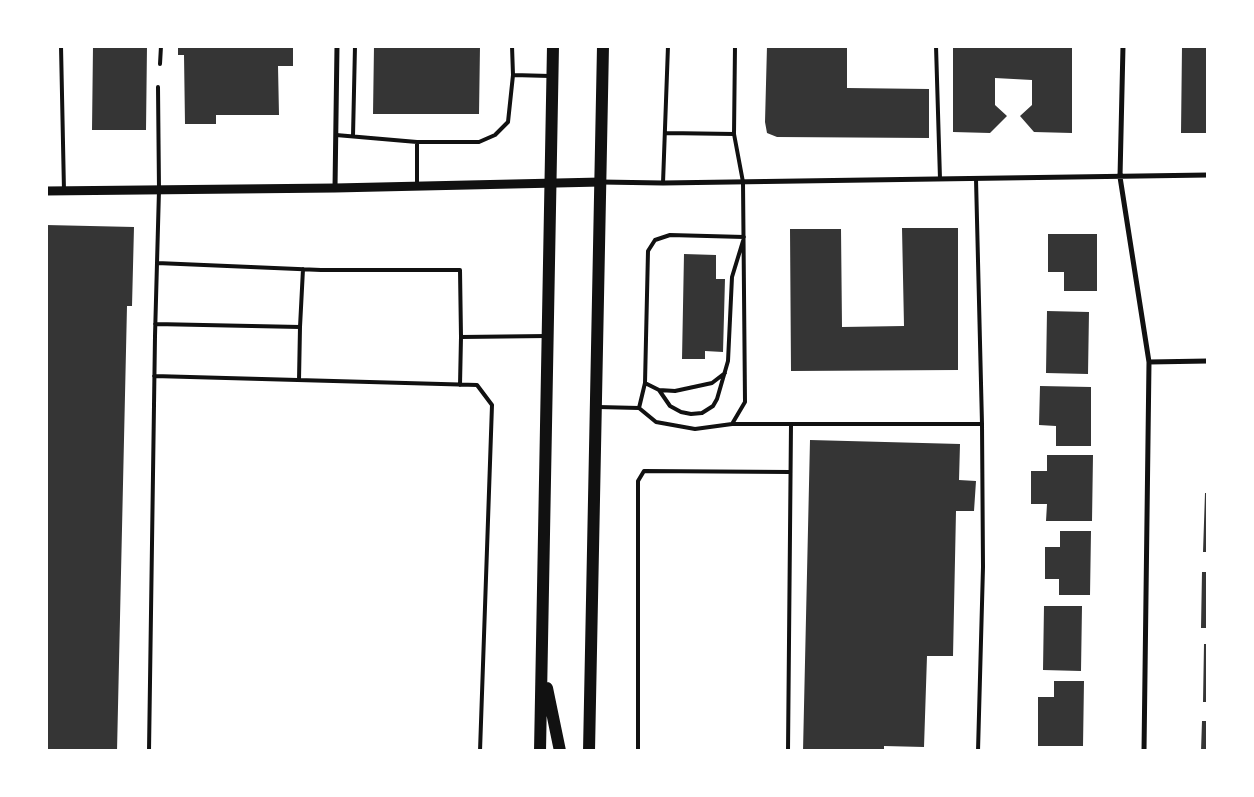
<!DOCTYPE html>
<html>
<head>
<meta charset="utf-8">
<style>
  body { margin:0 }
  #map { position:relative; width:1254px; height:797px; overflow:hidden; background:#fff; font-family:"Zilla Slab",serif }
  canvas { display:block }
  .frame { position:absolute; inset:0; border:48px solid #fff; pointer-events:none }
</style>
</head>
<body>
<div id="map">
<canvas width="1254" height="797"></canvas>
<div class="frame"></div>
</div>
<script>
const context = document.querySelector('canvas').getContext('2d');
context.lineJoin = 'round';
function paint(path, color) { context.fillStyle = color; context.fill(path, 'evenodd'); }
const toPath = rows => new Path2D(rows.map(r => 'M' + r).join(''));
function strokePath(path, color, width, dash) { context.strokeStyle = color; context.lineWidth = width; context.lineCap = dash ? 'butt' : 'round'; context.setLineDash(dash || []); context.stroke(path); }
paint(toPath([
  [93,46,147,46,146,130,92,130],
  [178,46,293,46,293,66,278,66,279,115,216,115,216,124,185,124,184,55,178,55],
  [374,46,480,46,479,114,373,114],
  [767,46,847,46,847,88,929,89,929,138,777,137,767,133,765,122],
  [953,46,1072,46,1072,133,1034,132,1020,116,1032,105,1032,80,995,78,995,105,1007,116,990,133,953,132],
  [1182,46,1208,46,1208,133,1181,133],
  [46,225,134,227,132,306,127,306,117,751,46,751],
  [902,228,958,228,958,370,791,371,790,229,841,229,842,327,904,326],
  [1048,234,1097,234,1097,291,1064,291,1064,272,1048,272],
  [684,254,716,255,716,279,725,279,723,352,705,351,705,359,682,359],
  [1047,311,1089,312,1088,374,1046,373],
  [1040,386,1091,387,1091,446,1056,446,1056,426,1039,425],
  [1206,413,1208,413,1208,463,1206,463],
  [810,440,960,444,959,480,976,481,974,511,956,511,953,656,927,656,924,747,884,746,884,751,803,751],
  [1047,455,1093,455,1092,521,1046,521,1047,504,1031,504,1031,471,1047,471],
  [1205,493,1208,493,1208,552,1203,552],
  [1060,531,1091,531,1090,595,1059,595,1059,579,1045,579,1045,547,1060,547],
  [1202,572,1208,572,1208,628,1201,628],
  [1044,606,1082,606,1081,671,1043,670],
  [1204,644,1208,644,1208,702,1203,702],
  [1054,681,1084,681,1083,746,1038,746,1038,697,1054,697],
  [1202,721,1208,721,1208,751,1201,751]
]), '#353535');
strokePath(toPath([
  [61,46,64,191],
  [936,46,940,179],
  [160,64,161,46],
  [513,75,550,76],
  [666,133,734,134],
  [336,135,417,142],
  [353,136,355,46],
  [976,179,982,424,983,567,978,751],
  [663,183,668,46],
  [417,186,417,142,479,142,495,135,508,122,513,75,512,46],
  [157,263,321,270,460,270,461,337,460,385],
  [155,324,300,327,299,380],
  [300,327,303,269],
  [461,337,547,336],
  [154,376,477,385,492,405,480,751],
  [645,383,659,390,675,391,712,383,725,373],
  [659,390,670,406,681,412,691,414,702,413,713,406,717,399,728,361,732,277,743,241],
  [598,407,639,408,656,422,695,429,732,424,982,424],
  [639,408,645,383,648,251,655,240,670,235,744,237],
  [732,424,745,402,743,182,734,134,735,46],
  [149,751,155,336,159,190,158,87],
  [638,751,638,481,644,471,790,472],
  [788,751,791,424]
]), '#111', 4);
strokePath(toPath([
  [1123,46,1120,177,1149,362,1144,751],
  [601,182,663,183,1208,175],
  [335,188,337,46],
  [1149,362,1208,361]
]), '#111', 5);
strokePath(toPath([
  [46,191,335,188,601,182]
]), '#111', 9);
strokePath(toPath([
  [547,688,560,751],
  [540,751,553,46],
  [589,751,603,46]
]), '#111', 12);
</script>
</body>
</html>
